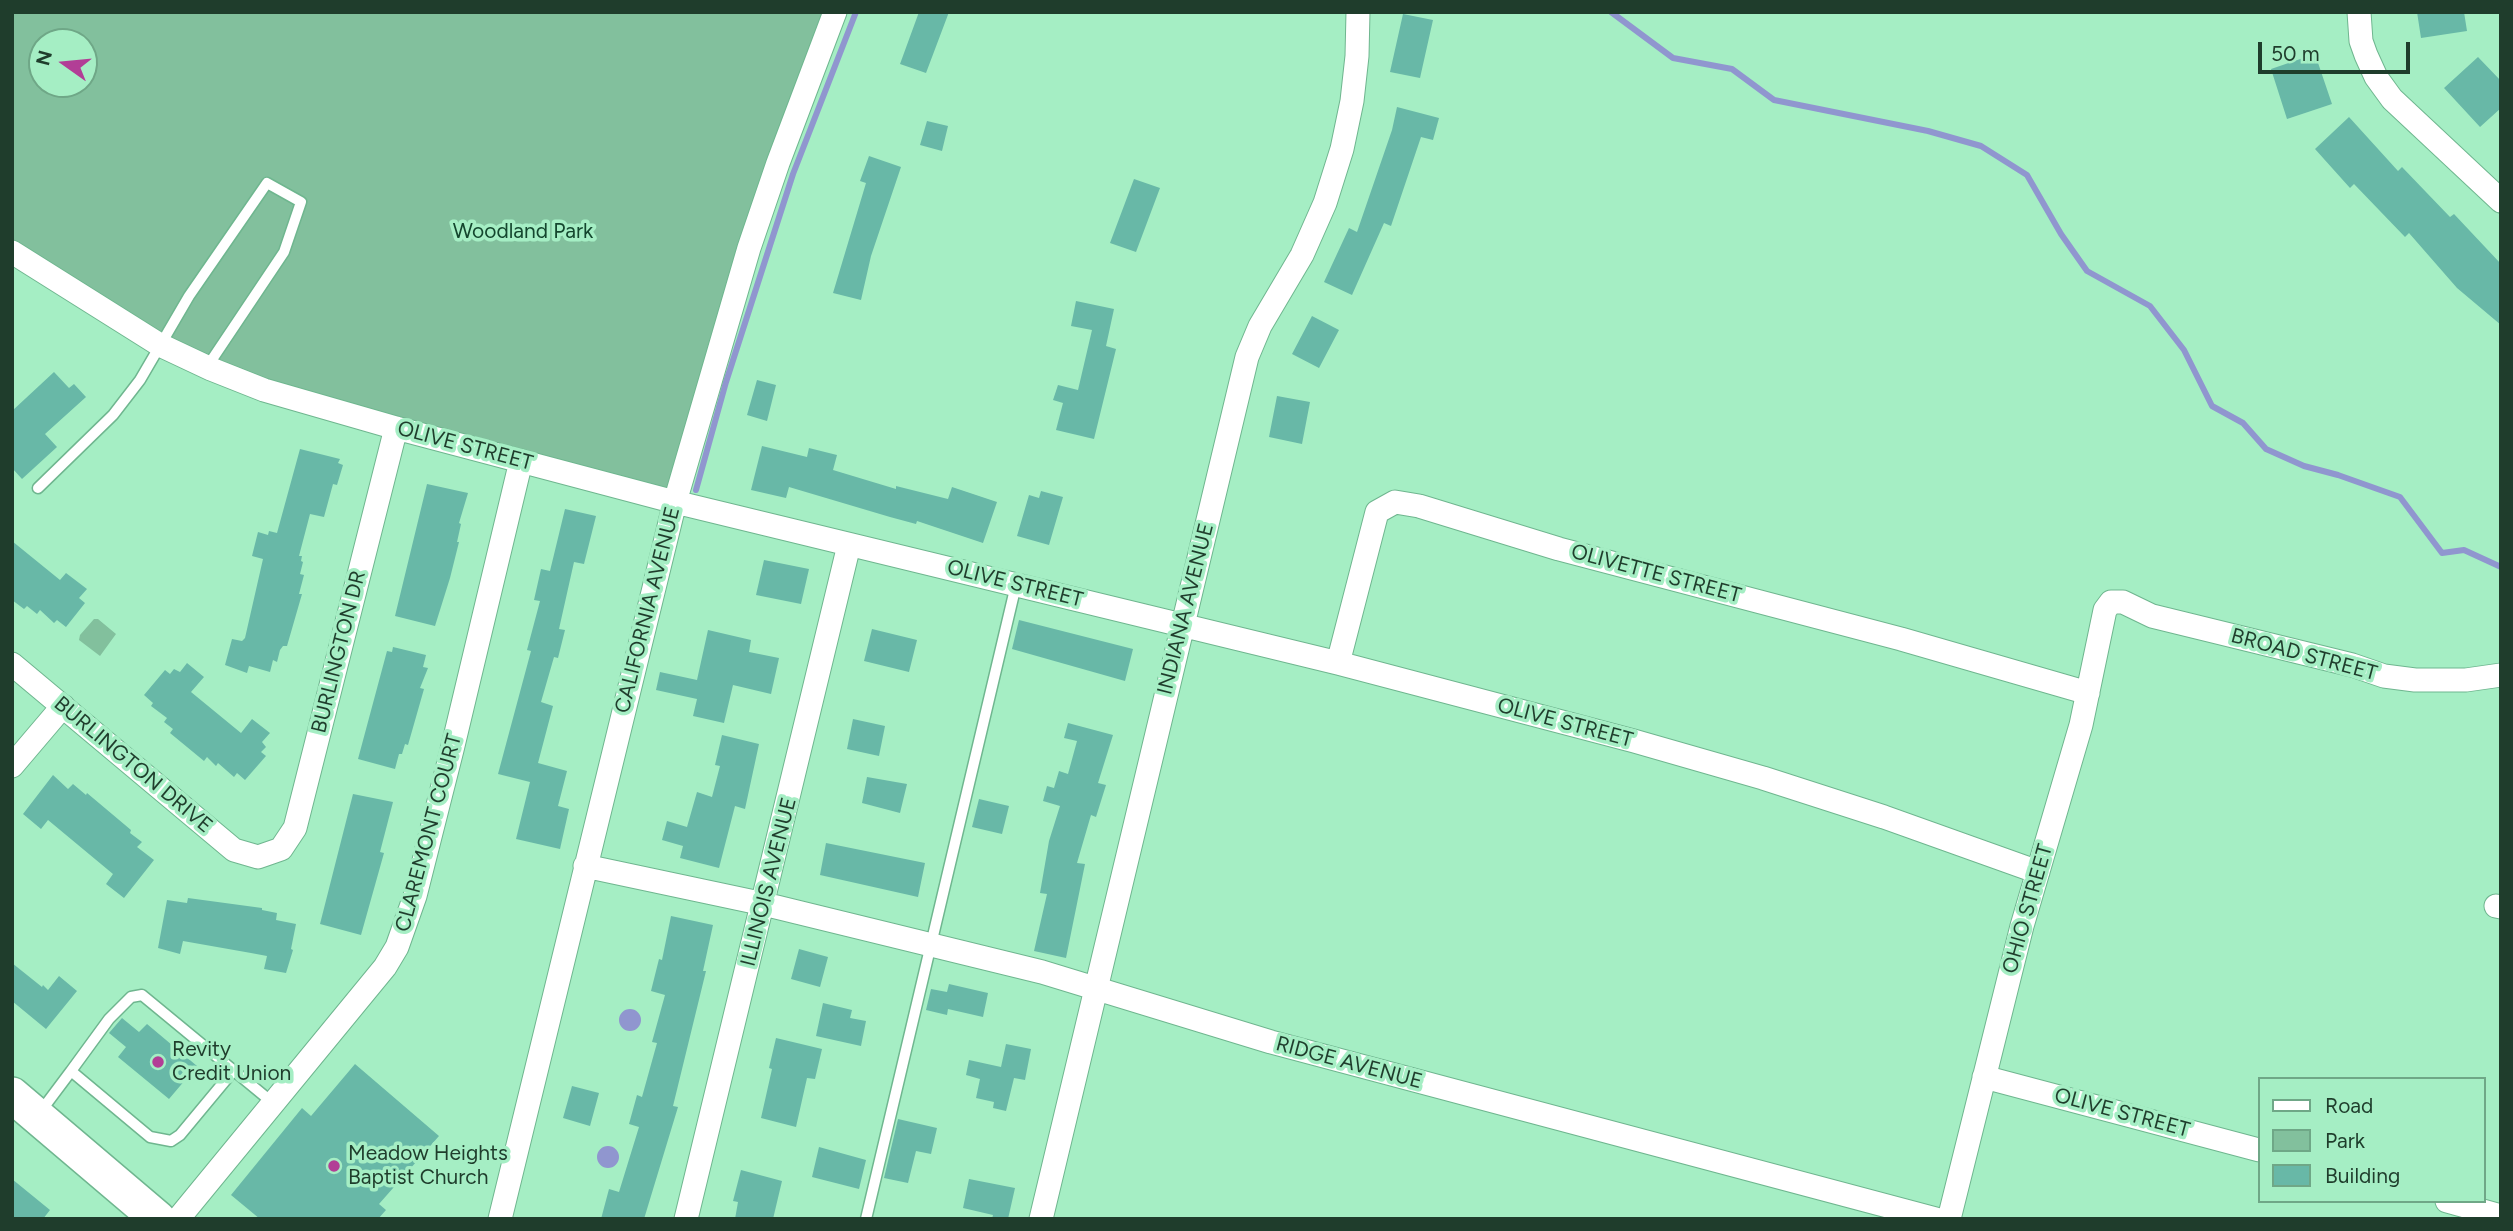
<!DOCTYPE html>
<html>
<head>
<meta charset="utf-8">
<style>
  body { margin:0 }
  #map { position:relative; width:2513px; height:1231px; overflow:hidden; background:#a5eec4; font-family:Figtree,sans-serif }
  canvas { display:block }
  .frame { position:absolute; inset:0; border:14px solid #1f3d2c; pointer-events:none }
  .legend { position:absolute; left:2258px; top:1077px; width:228px; height:126px; box-sizing:border-box; background:#a5eec4; border:2px solid #6fa787; margin:0; padding:9px 12px; list-style:none; font-size:21px; color:#1f3d2c }
  .legend li { display:flex; align-items:center; gap:14px; height:35px }
  .legend b { width:35px; border:2px solid #6fa787 }
  .north { position:absolute; left:28px; top:28px; width:70px; height:70px; box-sizing:border-box; background:#a5eec4; border:2px solid #6fa787; border-radius:50%; rotate:285deg; font-size:19px; font-weight:700; line-height:28px; text-align:center; color:#1f3d2c }
  .north::after { content:''; display:block; margin:auto; width:24px; height:32px; background:#b23e96; clip-path:polygon(50% 0,100% 100%,50% 72%,0 100%) }
  .scale { position:absolute; left:2258px; top:42px; width:152px; height:32px; box-sizing:border-box; border:4px solid #1f3d2c; border-top:0; padding-left:9px; font-size:21px; line-height:24px; white-space:nowrap; color:#1f3d2c; -webkit-text-stroke:5px #a5eec4; paint-order:stroke }
</style>
</head>
<body>
<div id="map">
<canvas width="2513" height="1231"></canvas>
<div class="frame"></div>
<ul class="legend">
<li><b style="height:9px;background:#fff"></b>Road</li>
<li><b style="height:19px;background:#82c09d"></b>Park</li>
<li><b style="height:19px;background:#68b8a7"></b>Building</li>
</ul>
<div class="north">N</div>
<div class="scale">50 m</div>
</div>
<script>
const context = document.querySelector('canvas').getContext('2d');
context.lineJoin = 'round';
function paint(path, color) { context.fillStyle = color; context.fill(path, 'evenodd'); }
const toPath = rows => new Path2D(rows.map(r => 'M' + r).join(''));
function strokePath(path, color, width, dash) { context.strokeStyle = color; context.lineWidth = width; context.lineCap = dash ? 'butt' : 'round'; context.setLineDash(dash || []); context.stroke(path); }
function drawText(font, color, halo, rows, align = 'center') {
  context.font = font + ' Figtree,sans-serif'; context.lineWidth = 7; context.setLineDash([]); context.textBaseline = 'middle'; context.strokeStyle = halo; context.fillStyle = color; for (const [text, x, y, turn = 0] of rows) {
    context.save(); context.translate(x, y); context.rotate((+turn || 0) * Math.PI / 180); context.textAlign = isNaN(turn) ? turn : align; if (halo) context.strokeText(text, 0, 0); context.fillText(text, 0, 0); context.restore();
  }
}
paint(toPath([
  [12,12,834,12,675,502,264,390,118,319,12,247],
  [42,42,84,42,84,84,42,84],
  [94,619,98,619,116,634,100,656,79,640,80,635]
]), '#82c09d');
paint(toPath([
  '619 1020a11 11 0 1 1 22 0a11 11 0 1 1-22 0Z',
  '597 1157a11 11 0 1 1 22 0a11 11 0 1 1-22 0Z'
]), '#9096cf');
strokePath(toPath([
  [1611,12,1673,58,1732,69,1774,100,1928,131,1981,146,2027,175,2061,234,2087,271,2150,306,2184,350,2212,406,2243,423,2266,449,2304,466,2338,475,2400,497,2442,553,2464,550,2501,567],
  [696,490,726,382,793,174,856,12]
]), '#9096cf', 6);
paint(toPath([
  [919,12,949,12,926,73,900,64],
  [2417,12,2464,12,2467,31,2421,38],
  [1403,14,1433,20,1420,78,1390,72],
  [2315,54,2332,104,2287,119,2271,69],
  [2478,57,2501,81,2501,108,2480,127,2444,88],
  [1397,107,1439,118,1433,140,1421,137,1391,226,1384,223,1352,295,1324,282,1349,228,1357,232,1392,130],
  [2349,117,2398,171,2402,167,2450,217,2454,214,2501,264,2501,325,2457,288,2409,233,2405,237,2354,184,2350,188,2315,149],
  [927,121,948,126,942,151,920,145],
  [869,156,901,167,871,256,861,300,833,293,866,183,860,181],
  [1134,179,1160,188,1136,252,1110,243],
  [1076,301,1114,309,1106,346,1116,349,1094,439,1056,430,1063,403,1053,400,1058,385,1078,390,1092,330,1071,326],
  [1312,316,1339,330,1319,368,1292,354],
  [54,372,69,388,74,384,86,397,45,434,57,447,22,479,12,468,12,411],
  [757,380,776,385,767,421,747,415],
  [1277,396,1310,402,1302,444,1269,437],
  [762,446,807,457,809,448,837,455,833,470,896,489,896,486,948,499,952,487,997,502,983,543,917,521,916,524,890,517,789,487,786,498,751,490],
  [300,449,340,459,338,463,343,465,337,485,333,484,324,517,310,514,299,556,302,556,301,561,303,562,300,574,304,575,299,594,302,594,287,646,283,646,280,650,277,662,273,660,270,672,249,666,247,673,225,665,232,639,242,641,245,638,263,559,252,556,258,532,268,535,269,531,277,533],
  [427,484,468,493,459,523,461,524,457,542,459,542,450,578,435,626,395,616],
  [1041,491,1063,497,1049,545,1017,536,1029,495,1039,498],
  [565,509,596,516,584,564,574,562,559,629,565,630,558,658,554,657,541,702,553,706,538,763,567,771,558,806,569,809,560,849,516,839,530,782,498,774,531,651,527,650,540,601,534,600,541,569,550,571],
  [12,541,60,580,66,573,87,589,79,598,85,603,66,627,57,620,54,623,40,610,37,614,27,606,24,609,12,600],
  [764,560,809,569,801,604,756,595],
  [1019,620,1133,649,1125,681,1012,649],
  [872,629,917,640,909,672,864,661],
  [708,630,751,640,749,652,779,658,771,694,733,685,724,723,693,716,697,699,656,690,660,672,697,680],
  [393,647,426,655,423,667,428,668,420,688,424,689,408,745,405,744,402,754,399,754,395,769,358,759,387,651,392,652],
  [187,663,204,677,191,692,241,733,252,719,270,733,262,742,266,747,261,752,266,756,245,780,237,773,234,777,218,763,216,766,207,757,204,761,170,733,173,729,164,722,167,718,151,706,153,703,144,695,165,670,170,674,174,669,180,672],
  [853,719,885,726,879,756,847,749],
  [1068,723,1113,735,1098,783,1106,785,1096,817,1091,815,1077,863,1085,864,1066,958,1034,951,1047,894,1040,893,1049,841,1060,806,1043,801,1047,786,1054,788,1059,771,1068,774,1077,741,1064,738],
  [722,735,759,744,745,809,735,806,719,868,680,858,683,846,662,840,667,821,687,827,697,792,712,797,720,766,715,765],
  [53,775,68,789,73,784,86,795,87,793,131,830,130,833,142,842,137,847,154,860,124,898,106,884,113,874,48,820,41,829,23,814],
  [867,777,907,784,900,813,862,803],
  [353,794,393,802,380,852,384,853,361,935,320,924],
  [979,799,1009,806,1002,834,972,827],
  [826,843,925,863,918,897,820,875],
  [188,898,262,908,262,910,277,913,276,920,296,924,291,949,293,950,286,973,264,969,267,956,251,953,183,941,180,954,158,948,167,900,187,903],
  [671,916,713,925,703,971,706,971,673,1106,678,1107,644,1219,601,1219,609,1189,619,1192,639,1127,629,1124,637,1095,642,1097,657,1043,652,1042,665,995,651,991,659,959,662,960],
  [799,949,828,957,820,987,791,979],
  [12,963,42,987,43,985,48,990,59,976,77,991,46,1029,12,1001],
  [949,984,988,993,983,1017,948,1009,947,1015,926,1010,931,989,947,992],
  [823,1003,852,1010,850,1018,866,1021,861,1046,816,1036],
  [122,1018,139,1032,147,1024,197,1066,169,1099,118,1057,126,1047,109,1033],
  [776,1038,822,1049,815,1079,807,1078,796,1127,761,1118,772,1069,769,1068],
  [1006,1044,1031,1049,1025,1080,1014,1078,1006,1111,993,1108,994,1102,976,1098,980,1079,966,1075,969,1060,1001,1067],
  [355,1064,439,1136,379,1204,386,1210,378,1219,260,1219,231,1195,302,1108,311,1116],
  [572,1086,599,1093,590,1126,563,1118],
  [898,1119,937,1128,931,1154,916,1151,908,1183,884,1178],
  [819,1147,866,1160,859,1189,812,1177],
  [741,1170,782,1181,773,1219,735,1219,738,1202,733,1201],
  [12,1179,50,1210,43,1219,12,1219],
  [969,1179,1015,1188,1008,1219,992,1219,993,1215,963,1208]
]), '#68b8a7');
const lane = toPath([
  [38,488,113,415,140,380,189,296,267,183,301,202,284,252,207,367],
  [234,1070,180,1135,171,1141,150,1137,71,1071,109,1019,131,997,142,995,273,1103],
  [41,1111,71,1071],
  [866,1219,1016,585]
]);
const street = toPath([
  [2359,12,2361,41,2366,55,2376,77,2392,99,2501,201],
  [12,252,160,345,211,369,264,390,396,428,675,502,1338,663,1634,741,1763,778,1884,817,2038,872],
  [1338,663,1377,512,1395,502,1419,506,1559,549,1901,639,2088,693],
  [12,664,234,850,258,857,281,849,295,828,396,428],
  [12,766,63,706],
  [585,866,764,904,1042,972,1271,1042,1936,1219],
  [2496,906,2501,907],
  [1984,1077,2259,1150],
  [2447,1201,2501,1216],
  [178,1219,385,967,397,947,415,896,452,750,521,461],
  [500,1219,675,502,749,248,778,163,835,12],
  [686,1219,849,545],
  [1041,1219,1247,357,1260,326,1302,255,1325,203,1342,149,1352,101,1357,56,1358,12],
  [1949,1219,2022,926,2081,725,2105,610,2111,602,2123,602,2152,616,2352,665,2384,676,2415,680,2466,680,2501,675]
]);
const primary = toPath([
  [12,1095,158,1219]
]);
strokePath(lane, '#6fb68f', 13);
strokePath(street, '#6fb68f', 25);
strokePath(primary, '#6fb68f', 38);
strokePath(lane, '#fff', 10);
strokePath(street, '#fff', 23);
strokePath(primary, '#fff', 35);
for (const [x, y, r, color] of [
  [158,1062,7,"#b23e96"],
  [334,1166,7,"#b23e96"]
]) { const dot = new Path2D(); dot.arc(x, y, r, 0, 2 * Math.PI); context.fillStyle = color; context.fill(dot); strokePath(dot, '#a5eec4', 2.5); }
drawText('21px', '#14462e', '#a5eec4', [
  ["Woodland Park",523,232]
]);
drawText('21px', '#1f3d2c', '#a5eec4', [
  ["OLIVE STREET",465,446,15],
  ["OLIVETTE STREET",1656,574,15],
  ["OLIVE STREET",1015,584,14],
  ["INDIANA AVENUE",1186,609,-76],
  ["CALIFORNIA AVENUE",648,610,-76],
  ["BURLINGTON DR",339,652,-76],
  ["BROAD STREET",2304,655,15],
  ["OLIVE STREET",1565,723,15],
  ["BURLINGTON DRIVE",133,765,40],
  ["CLAREMONT COURT",429,833,-75],
  ["ILLINOIS AVENUE",769,882,-76],
  ["OHIO STREET",2028,909,-74],
  ["RIDGE AVENUE",1349,1063,15],
  ["OLIVE STREET",2122,1113,15]
]);
drawText('21px', '#1f3d2c', '#a5eec4', [
  ["Revity",172,1050],
  ["Credit Union",172,1074],
  ["Meadow Heights",348,1154],
  ["Baptist Church",348,1178]
], 'left');
</script>
</body>
</html>
